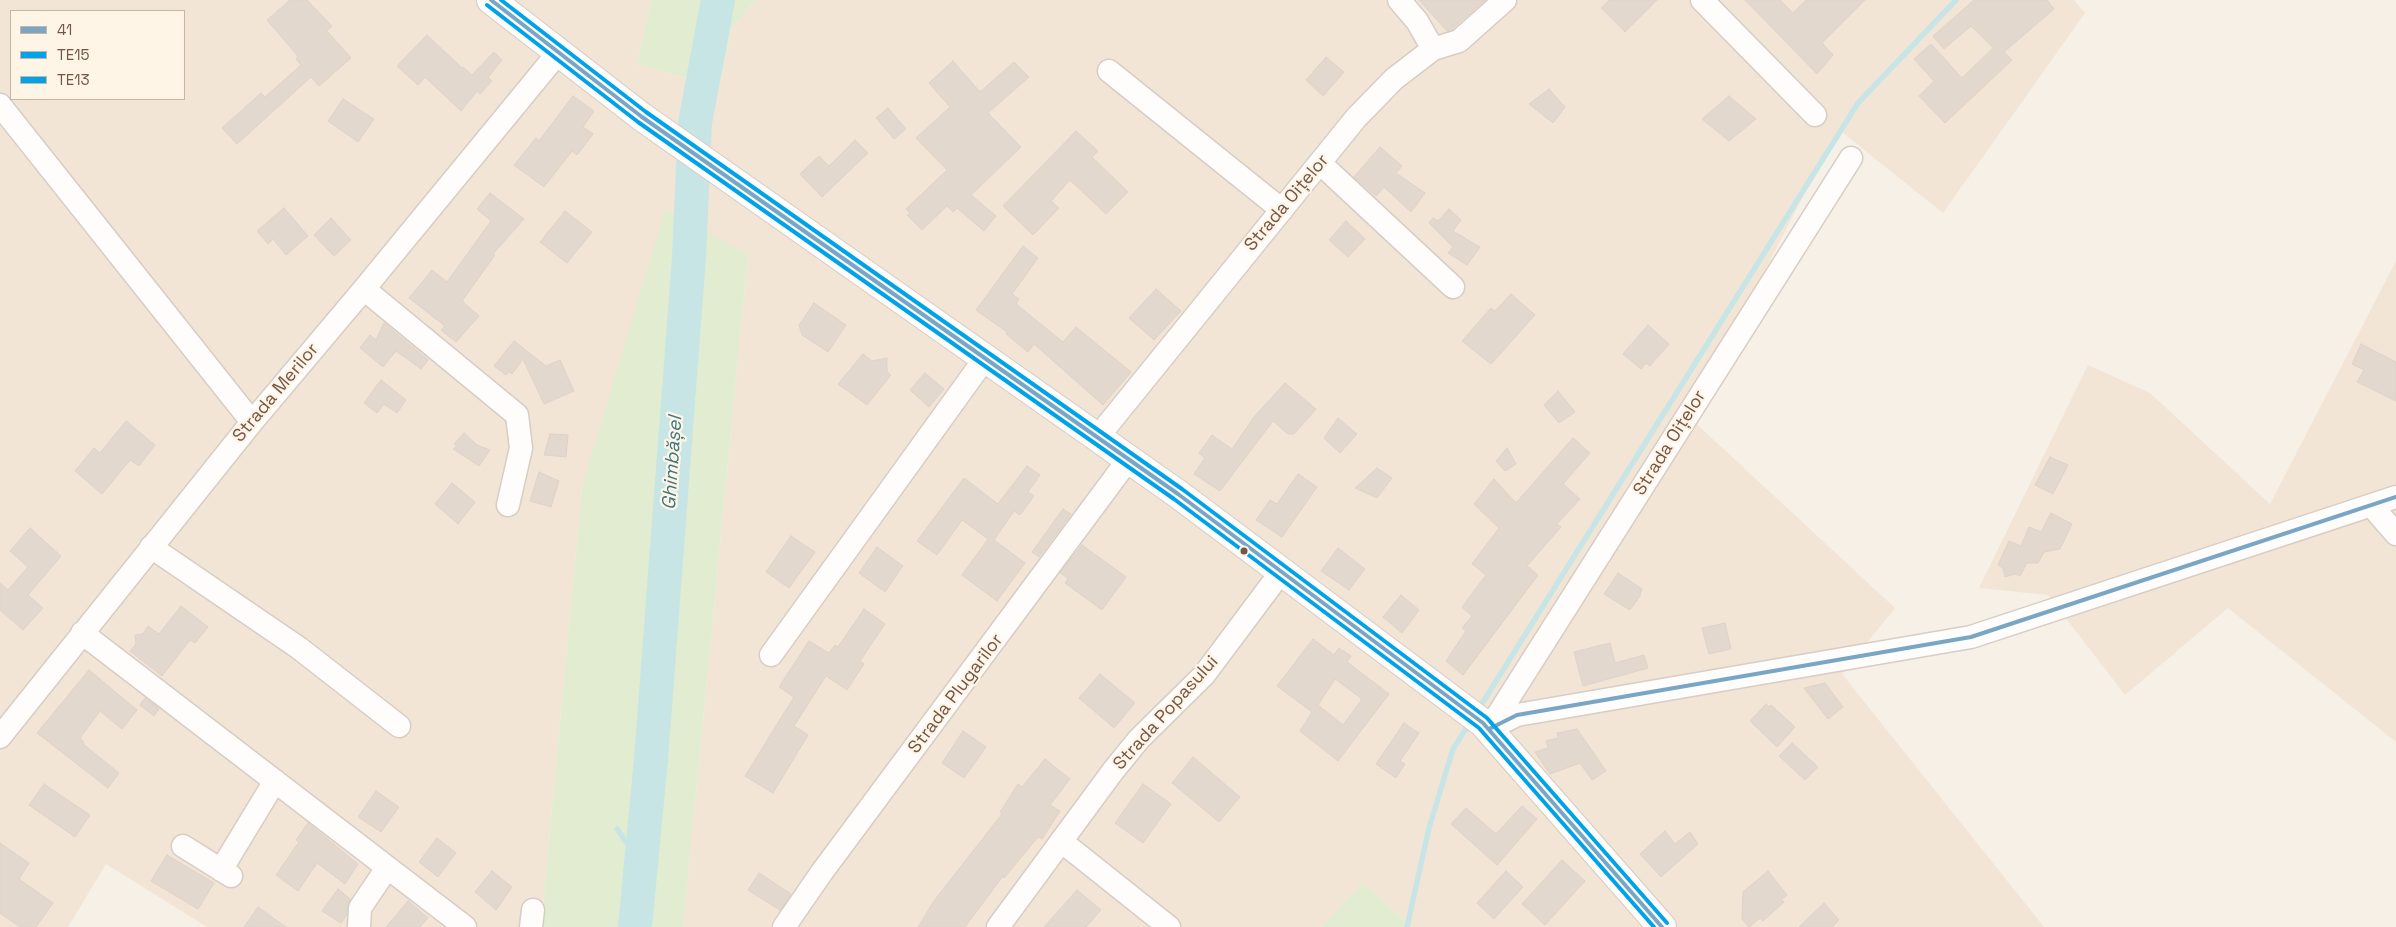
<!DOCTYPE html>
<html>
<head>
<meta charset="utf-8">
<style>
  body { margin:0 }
  #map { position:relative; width:2396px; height:927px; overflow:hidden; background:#f6f0e6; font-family:"Space Grotesk",sans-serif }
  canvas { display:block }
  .legend { position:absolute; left:10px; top:10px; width:175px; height:90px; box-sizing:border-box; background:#fff5e6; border:1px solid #c7b5a6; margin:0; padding:6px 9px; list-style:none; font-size:15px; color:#735647 }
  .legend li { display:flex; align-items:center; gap:10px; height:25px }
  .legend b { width:25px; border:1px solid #c7b5a6 }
</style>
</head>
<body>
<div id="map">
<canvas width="2396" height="927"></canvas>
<ul class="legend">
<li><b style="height:6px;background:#7aa6c6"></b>41</li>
<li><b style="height:6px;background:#00a3e8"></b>TE15</li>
<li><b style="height:6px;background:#00a3e8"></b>TE13</li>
</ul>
</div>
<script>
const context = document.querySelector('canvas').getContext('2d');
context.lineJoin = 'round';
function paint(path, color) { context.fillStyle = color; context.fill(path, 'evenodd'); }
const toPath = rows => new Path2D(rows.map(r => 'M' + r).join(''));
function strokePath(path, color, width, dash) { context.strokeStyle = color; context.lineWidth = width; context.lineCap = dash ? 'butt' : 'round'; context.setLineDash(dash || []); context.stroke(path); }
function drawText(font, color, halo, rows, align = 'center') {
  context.font = font + ' "Space Grotesk",sans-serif'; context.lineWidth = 4.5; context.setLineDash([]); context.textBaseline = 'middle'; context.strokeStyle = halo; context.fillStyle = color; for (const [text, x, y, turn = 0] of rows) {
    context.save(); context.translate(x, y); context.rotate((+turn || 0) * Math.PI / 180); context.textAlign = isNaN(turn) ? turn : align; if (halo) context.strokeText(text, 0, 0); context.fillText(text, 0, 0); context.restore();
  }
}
paint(toPath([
  [0,0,651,0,637,64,720,87,731,29,756,0,2074,0,2085,13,1943,213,1838,129,1689,417,1895,608,1842,674,2044,927,1412,927,1363,883,1321,927,683,927,748,254,582,487,541,927,207,927,106,864,68,927,0,927],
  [11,11,184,11,184,99,11,99],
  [2396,261,2396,742,2228,608,2125,695,2048,595,1979,588,2088,365,2150,393,2270,504]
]), '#f2e5d6');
paint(toPath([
  [651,0,756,0,731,29,720,87,637,64],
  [665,210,748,254,683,927,541,927,582,487],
  [1363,883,1412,927,1321,927]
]), '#e2ecd1');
strokePath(toPath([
  [717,0,718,1],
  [1478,710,1858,103,1956,0],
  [617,829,641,863],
  [1407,927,1429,828,1453,749,1470,722]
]), '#c8e5e5', 5.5);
strokePath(toPath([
  [635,927,651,759,689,257,695,123,718,0]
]), '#c8e5e5', 34);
const building = toPath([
  [290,0,307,0,332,26,327,31,351,58,319,86,311,77,237,144,222,128,261,93,265,97,301,65,296,59,298,56,267,20,290,0],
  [1419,0,1485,0,1452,29,1447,31,1419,0],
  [1609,0,1657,0,1625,32,1601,8,1609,0],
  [1745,0,1780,0,1793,13,1806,0,1865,0,1822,43,1833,55,1817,74,1745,0],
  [1974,0,2047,0,2054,9,2004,52,2012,60,1945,123,1919,96,1934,81,1914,59,1931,44,1962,78,1993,48,1971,26,1944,49,1933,36,1974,0],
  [427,35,462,68,463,67,472,75,494,52,502,60,488,77,492,81,480,94,477,91,461,111,425,77,418,85,397,66,427,35],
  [1326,57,1344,72,1323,96,1306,80,1326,57],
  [953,61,980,92,1014,62,1029,77,988,113,1021,147,971,195,996,216,984,231,957,208,953,212,947,206,922,230,907,215,910,213,906,209,947,170,916,138,950,107,929,83,953,61],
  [1549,89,1565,107,1553,123,1529,104,1549,89],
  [573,96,594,111,583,127,593,134,577,155,572,151,544,187,514,165,536,138,539,141,573,96],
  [1729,96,1756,119,1729,141,1702,119,1729,96],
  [343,99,374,119,358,142,328,121,343,99],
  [888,108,906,129,894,139,876,118,888,108],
  [1076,131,1098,151,1092,157,1128,192,1106,214,1070,180,1051,201,1059,208,1033,235,1003,206,1076,131],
  [855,140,868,153,822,197,800,174,819,156,829,166,855,140],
  [1380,147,1402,166,1396,173,1425,193,1411,212,1384,187,1376,196,1354,177,1380,147],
  [490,193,524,219,493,254,495,255,462,301,479,316,456,342,441,330,445,326,409,298,432,270,447,282,491,221,477,209,490,193],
  [284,208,308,236,286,255,273,239,268,244,257,231,284,208],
  [1449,209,1461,220,1453,231,1480,247,1467,265,1448,253,1453,247,1429,223,1433,218,1438,221,1449,209],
  [565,211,592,232,567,263,540,242,565,211],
  [331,218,351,240,334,256,314,235,331,218],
  [1346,221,1365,239,1348,257,1329,240,1346,221],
  [1023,246,1038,258,1012,294,1019,299,1016,304,1063,342,1076,327,1131,372,1103,405,1034,344,1028,352,1006,334,1007,332,976,310,1023,246],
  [1156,289,1181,311,1154,340,1129,318,1156,289],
  [1511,294,1535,315,1491,364,1462,341,1491,308,1495,311,1511,294],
  [814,303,846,325,828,352,802,335,799,325,814,303],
  [384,323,428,360,421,369,396,351,383,367,360,348,370,335,376,340,384,323],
  [1648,325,1669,344,1650,366,1646,363,1641,369,1623,354,1648,325],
  [514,341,546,366,560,360,574,391,544,404,523,359,512,374,509,372,506,375,494,366,514,341],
  [2361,344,2396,362,2396,401,2357,382,2364,370,2352,364,2361,344],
  [863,354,872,361,887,358,887,372,891,375,867,405,838,384,863,354],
  [925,373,944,389,929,407,910,390,925,373],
  [381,380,406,400,397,413,384,404,377,413,364,403,381,380],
  [1285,383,1316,409,1294,434,1288,434,1273,421,1220,491,1194,474,1205,458,1199,453,1212,435,1232,449,1254,417,1285,383],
  [1558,391,1575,412,1559,423,1544,405,1558,391],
  [1338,418,1357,434,1340,453,1324,438,1338,418],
  [126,421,155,445,139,466,130,460,102,494,75,471,94,448,100,453,126,421],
  [464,433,477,445,490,450,479,466,453,449,457,446,454,444,464,433],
  [550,434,568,435,566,457,544,455,550,434],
  [1573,438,1590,453,1563,484,1580,499,1557,524,1561,527,1527,566,1538,575,1463,675,1446,661,1466,631,1462,628,1472,616,1462,607,1486,575,1472,564,1499,528,1474,504,1494,479,1516,503,1573,438],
  [1507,448,1516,464,1505,471,1496,461,1507,448],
  [2050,457,2068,465,2053,494,2035,485,2050,457],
  [1027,466,1040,475,1028,492,1034,496,1020,515,1014,511,994,540,1025,563,997,601,962,575,988,539,962,520,937,555,917,541,964,478,998,504,1027,466],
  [1377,468,1392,478,1377,498,1355,488,1377,468],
  [539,472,559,481,551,507,530,501,539,472],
  [1298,474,1317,487,1282,537,1256,520,1270,500,1277,504,1298,474],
  [452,483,475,502,458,524,435,504,452,483],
  [1063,509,1071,514,1039,557,1032,552,1063,509],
  [2051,513,2072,524,2060,549,2044,552,2038,563,2027,563,2020,576,2015,574,2005,577,2003,568,1998,565,2009,541,2021,546,2029,527,2041,532,2051,513],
  [30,528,61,556,28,595,43,608,23,630,0,610,0,583,8,590,28,567,10,551,30,528],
  [791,536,815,552,789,588,766,572,791,536],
  [1082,545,1126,577,1102,610,1065,583,1068,578,1060,573,1082,545],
  [877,547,903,566,885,592,859,573,877,547],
  [1338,548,1365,569,1349,590,1321,571,1338,548],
  [1618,573,1642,589,1640,596,1630,610,1604,594,1618,573],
  [1401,595,1419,610,1402,633,1383,617,1401,595],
  [181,606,208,627,195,643,190,640,162,676,130,651,136,644,135,635,143,634,148,626,159,634,181,606],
  [864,609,885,624,860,661,864,664,847,690,826,676,794,726,808,735,773,793,745,776,794,697,779,687,809,641,829,653,835,645,838,647,864,609],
  [1725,623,1731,649,1709,654,1702,628,1725,623],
  [1313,639,1334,655,1339,648,1351,656,1347,662,1389,694,1338,761,1300,731,1312,712,1277,686,1313,639],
  [1335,679,1362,699,1343,725,1318,705,1335,679],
  [1610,643,1615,663,1644,655,1648,668,1583,686,1574,652,1610,643],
  [89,670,137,710,122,729,100,711,80,738,84,742,83,744,119,773,108,788,37,733,89,670],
  [1100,674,1135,703,1114,728,1079,698,1100,674],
  [1825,683,1843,707,1828,719,1804,688,1825,683],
  [145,698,159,709,154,716,140,705,145,698],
  [1766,704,1769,707,1771,705,1795,727,1777,747,1750,721,1766,704],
  [1404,723,1419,733,1400,761,1405,764,1396,778,1376,764,1404,723],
  [1577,729,1606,771,1592,780,1580,763,1550,774,1535,752,1548,748,1546,741,1558,738,1557,733,1577,729],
  [963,731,986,747,964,778,942,763,963,731],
  [1792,743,1818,767,1805,780,1779,756,1792,743],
  [1193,757,1240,797,1219,822,1172,783,1193,757],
  [1045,759,1070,779,1050,805,1060,811,1042,839,1038,837,1004,878,1003,876,965,927,918,927,934,901,1002,814,1000,812,1018,784,1022,787,1045,759],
  [44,784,90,815,75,837,29,805,44,784],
  [1143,784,1171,804,1143,843,1115,823,1143,784],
  [376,791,399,807,381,832,358,817,376,791],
  [1522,806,1537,819,1497,865,1451,824,1466,808,1496,834,1522,806],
  [308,823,358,864,345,884,317,863,298,891,276,875,299,842,296,840,308,823],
  [1665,831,1675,844,1690,832,1698,844,1661,877,1640,854,1665,831],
  [437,838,456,853,438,877,419,862,437,838],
  [0,843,29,863,19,879,53,903,36,927,20,927,0,913,0,843],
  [167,855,214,883,198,909,151,881,167,855],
  [1562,860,1585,881,1545,925,1522,904,1562,860],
  [492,871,512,887,496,910,475,892,492,871],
  [1506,871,1523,887,1494,919,1477,903,1506,871],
  [1768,871,1787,895,1781,900,1784,902,1763,921,1760,918,1749,927,1742,919,1743,892,1768,871],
  [759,873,791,894,780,910,748,890,759,873],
  [338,889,350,899,346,916,341,923,322,911,338,889],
  [1077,890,1101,910,1086,927,1044,927,1077,890],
  [408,901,428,918,420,927,386,927,408,901],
  [1824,903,1839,920,1832,927,1799,927,1824,903],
  [258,907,286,927,244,927,258,907]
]);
paint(building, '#e2d8ce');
strokePath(building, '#dfd2c9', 1);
const street = toPath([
  [1399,0,1417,21,1433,49],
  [1702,0,1815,115],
  [1109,71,1282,210],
  [0,105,252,422],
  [1321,164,1453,287],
  [364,289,517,415,521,448,508,505],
  [1097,438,1356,118,1394,79,1433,49,1459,41,1505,0],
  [2371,505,2396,534],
  [151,547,299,648,399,726],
  [82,633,465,927],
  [771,655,986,357],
  [1489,729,1517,715,1971,637,2396,497],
  [1489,729,1851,158],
  [0,737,252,422,364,289,558,53],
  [1061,841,1169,927],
  [183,846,231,876],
  [221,870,275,781],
  [359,927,360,908,387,868],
  [531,927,533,910],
  [784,927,822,872,1128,460],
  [998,927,1113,771,1139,739,1204,675,1281,572]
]);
const secondary = toPath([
  [491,0,642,117,1178,494,1483,723,1662,927]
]);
strokePath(street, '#d7cdc4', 25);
strokePath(secondary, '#d6ccc3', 30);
strokePath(street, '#fefdfb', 22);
strokePath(secondary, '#fefdfb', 28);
strokePath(toPath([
  [491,0,642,117,1178,494,1483,723,1662,927],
  [1489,729,1517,715,1971,637,2396,497]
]), '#7aa6c6', 4);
strokePath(toPath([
  [487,5,638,122,1174,499,1479,728,1654,927]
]), '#00a3e8', 4);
strokePath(toPath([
  [501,0,646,112,1182,489,1487,718,1667,923]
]), '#00a3e8', 4);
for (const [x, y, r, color] of [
  [1244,551,4.5,"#735647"]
]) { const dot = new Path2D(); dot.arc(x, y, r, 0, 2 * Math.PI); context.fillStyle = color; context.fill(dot); strokePath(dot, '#fff5e6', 2); }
drawText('18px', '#735647', '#fff5e6', [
  ["Strada Oițelor",1287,203,-50],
  ["Strada Merilor",276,393,-50],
  ["Strada Oițelor",1670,443,-58],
  ["Strada Plugarilor",956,694,-53],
  ["Strada Popasului",1166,713,-48]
]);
drawText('italic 19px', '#3f7780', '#fff5e6', [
  ["Ghimbășel",673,463,-86]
]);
</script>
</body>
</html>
